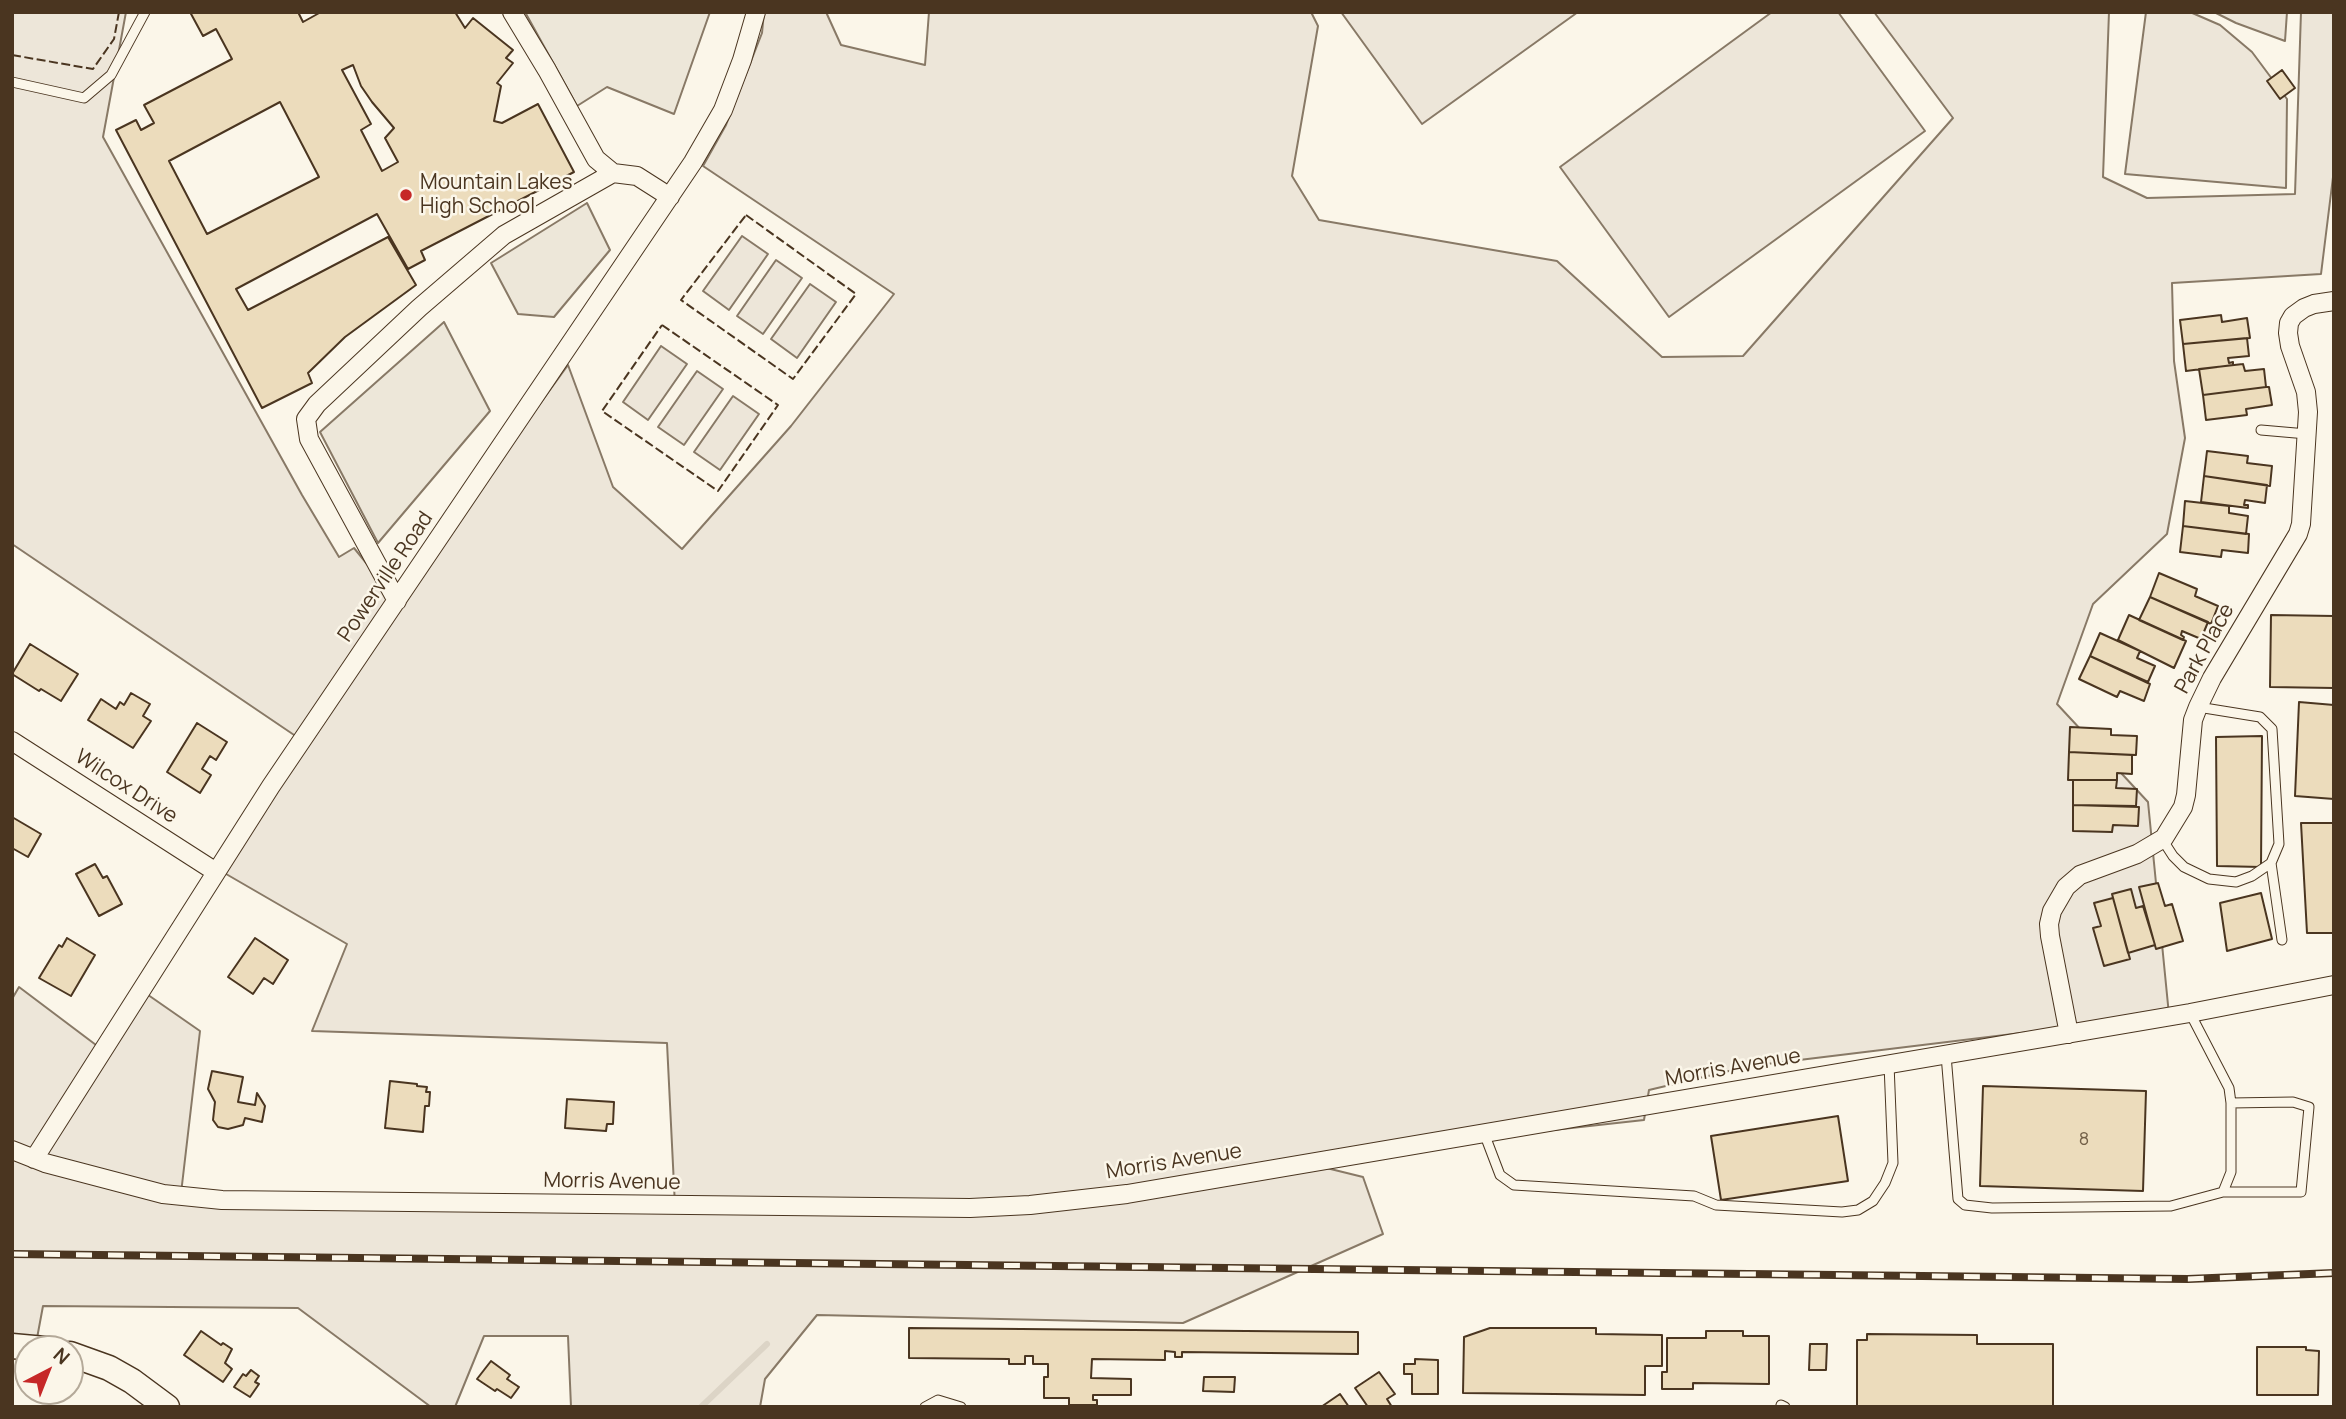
<!DOCTYPE html>
<html>
<head>
<meta charset="utf-8">
<style>
  body { margin:0 }
  #map { position:relative; width:2346px; height:1419px; overflow:hidden; background:#fbf6e9; font-family:Manrope,sans-serif }
  canvas { display:block }
  .frame { position:absolute; inset:0; border:14px solid #4a3520; pointer-events:none }
  .north { position:absolute; left:14px; top:1335px; width:70px; height:70px; box-sizing:border-box; background:#fbf6e9; border:2px solid #b4a999; border-radius:50%; rotate:42deg; font-size:19px; font-weight:700; line-height:28px; text-align:center; color:#4a3520 }
  .north::after { content:''; display:block; margin:auto; width:24px; height:32px; background:#c62828; clip-path:polygon(50% 0,100% 100%,50% 72%,0 100%) }
</style>
</head>
<body>
<div id="map">
<canvas width="2346" height="1419"></canvas>
<div class="frame"></div>
<div class="north">N</div>
</div>
<script>
const context = document.querySelector('canvas').getContext('2d');
context.lineJoin = 'round';
function paint(path, color) { context.fillStyle = color; context.fill(path, 'evenodd'); }
const toPath = rows => new Path2D(rows.map(r => 'M' + r).join(''));
function strokePath(path, color, width, dash) { context.strokeStyle = color; context.lineWidth = width; context.lineCap = dash ? 'butt' : 'round'; context.setLineDash(dash || []); context.stroke(path); }
function drawText(font, color, halo, rows, align = 'center') {
  context.font = font + ' Manrope,sans-serif'; context.lineWidth = 5; context.setLineDash([]); context.textBaseline = 'middle'; context.strokeStyle = halo; context.fillStyle = color; for (const [text, x, y, turn = 0] of rows) {
    context.save(); context.translate(x, y); context.rotate((+turn || 0) * Math.PI / 180); context.textAlign = isNaN(turn) ? turn : align; if (halo) context.strokeText(text, 0, 0); context.fillText(text, 0, 0); context.restore();
  }
}
const green = toPath([
  [12,12,126,12,103,137,302,495,339,557,354,548,397,601,568,365,613,487,682,549,791,426,894,294,703,166,726,125,762,33,764,12,826,12,841,45,925,65,929,12,1311,12,1318,26,1292,176,1319,220,1557,261,1662,357,1743,356,1953,118,1874,12,2109,12,2103,177,2147,198,2295,194,2301,12,2334,12,2334,169,2321,274,2172,283,2174,361,2185,438,2167,534,2093,604,2057,704,2148,802,2169,1015,1750,1066,1649,1090,1644,1120,1290,1159,1363,1177,1383,1234,1183,1323,817,1315,765,1379,760,1407,571,1407,568,1336,484,1336,455,1407,431,1407,298,1308,43,1306,35,1349,12,1356,12,999,19,987,104,1051,141,990,200,1031,180,1202,675,1206,667,1043,312,1031,347,944,214,867,300,739,12,544,12,12],
  [1341,12,1578,12,1422,124,1341,12],
  [1772,12,1838,12,1925,131,1669,317,1560,167,1772,12],
  [2146,12,2190,12,2220,25,2252,52,2287,99,2286,188,2125,174,2146,12],
  [2214,12,2287,12,2285,41,2236,23,2214,12],
  [742,236,768,254,729,310,703,291,742,236],
  [776,260,802,278,763,334,737,316,776,260],
  [810,284,836,302,797,358,771,339,810,284],
  [661,346,687,364,648,420,623,402,661,346],
  [697,371,723,389,684,445,658,427,697,371],
  [733,396,759,414,720,470,694,452,733,396]
]);
paint(green, '#ede6d9');
strokePath(green, '#887966', 2);
const parking = toPath([
  [525,12,710,12,674,114,607,87,577,106,525,12],
  [587,203,610,250,554,317,518,314,491,263,587,203],
  [444,322,490,411,378,543,320,432,444,322]
]);
paint(parking, '#ede7d9');
strokePath(parking, '#887966', 2);
strokePath(toPath([
  [701,1407,767,1344]
]), '#dcd4c6', 6);
const building = toPath([
  [190,12,298,12,303,22,321,12,455,12,465,28,473,18,513,50,506,58,513,63,497,83,501,86,494,121,502,123,538,104,574,172,421,251,425,260,408,269,377,214,236,289,248,310,388,237,416,285,345,337,308,373,312,383,262,408,116,130,136,120,141,130,154,123,144,105,232,59,216,29,203,36,190,12],
  [353,65,361,86,372,102,394,128,385,138,398,162,382,171,361,130,371,124,342,70,353,65],
  [280,102,319,177,207,234,169,161,280,102],
  [2282,70,2295,88,2280,99,2267,81,2282,70],
  [2221,315,2222,322,2247,318,2250,338,2183,344,2180,320,2221,315],
  [2247,338,2249,356,2228,358,2229,363,2233,362,2233,365,2186,371,2183,344,2247,338],
  [2243,364,2245,371,2264,369,2266,387,2203,395,2199,369,2243,364],
  [2266,387,2269,387,2272,405,2246,409,2247,415,2206,420,2203,395,2266,387],
  [2207,451,2248,456,2247,463,2272,466,2270,486,2204,476,2207,451],
  [2204,476,2267,485,2265,503,2245,500,2244,505,2248,505,2248,508,2201,502,2204,476],
  [2185,501,2229,506,2229,513,2248,516,2246,534,2183,526,2185,501],
  [2183,526,2249,534,2248,553,2222,550,2221,557,2180,552,2183,526],
  [2159,573,2197,589,2195,596,2218,606,2211,624,2150,597,2159,573],
  [2150,597,2208,622,2201,639,2182,631,2181,635,2184,637,2183,640,2139,620,2150,597],
  [2129,615,2186,641,2174,668,2118,640,2129,615],
  [2271,615,2334,616,2334,688,2270,687,2271,615],
  [2100,633,2140,651,2137,658,2155,666,2148,682,2090,656,2100,633],
  [30,644,78,674,61,701,41,689,39,691,12,674,30,644],
  [2090,656,2150,684,2144,701,2120,691,2117,697,2079,679,2090,656],
  [131,693,150,704,143,716,151,721,133,748,88,720,101,699,116,709,120,702,124,705,131,693],
  [2299,702,2334,705,2334,799,2295,796,2299,702],
  [197,723,227,742,216,760,210,756,202,769,211,775,200,793,167,772,197,723],
  [2070,727,2111,729,2111,735,2137,736,2136,755,2069,752,2070,727],
  [2262,736,2261,867,2217,866,2216,737,2262,736],
  [2069,752,2132,755,2132,774,2117,773,2117,780,2068,780,2069,752],
  [2073,780,2117,780,2116,788,2137,789,2136,806,2073,805,2073,780],
  [2073,805,2139,807,2138,826,2113,825,2112,832,2073,831,2073,805],
  [12,817,41,834,28,857,12,848,12,817],
  [2301,823,2334,823,2334,933,2307,933,2301,823],
  [95,864,103,878,107,876,122,904,99,916,76,874,95,864],
  [2158,883,2165,906,2172,904,2183,941,2156,949,2139,887,2158,883],
  [2131,889,2136,908,2143,906,2155,945,2128,953,2112,894,2131,889],
  [2261,893,2272,939,2227,951,2220,903,2261,893],
  [2113,898,2130,959,2104,966,2093,928,2101,926,2094,903,2113,898],
  [67,938,95,955,71,996,39,978,59,945,62,947,67,938],
  [255,938,288,960,273,984,264,978,253,994,228,977,255,938],
  [212,1071,243,1077,238,1102,255,1105,257,1093,265,1106,262,1122,245,1118,243,1125,228,1129,218,1127,213,1120,215,1102,208,1089,212,1071],
  [390,1081,417,1084,417,1086,427,1087,426,1092,430,1092,429,1106,425,1106,423,1132,385,1128,390,1081],
  [1983,1086,2146,1091,2143,1191,1980,1186,1983,1086],
  [567,1099,614,1102,613,1124,607,1124,606,1131,565,1128,567,1099],
  [1838,1116,1848,1181,1721,1200,1711,1136,1838,1116],
  [909,1328,1358,1332,1358,1354,1182,1352,1182,1357,1175,1357,1175,1352,1165,1351,1165,1360,1092,1359,1091,1378,1131,1379,1131,1395,1093,1395,1093,1400,1097,1400,1097,1405,1069,1405,1069,1398,1044,1398,1044,1377,1048,1377,1048,1364,1033,1364,1033,1356,1025,1356,1025,1364,1009,1364,1009,1359,909,1358,909,1328],
  [1490,1328,1596,1328,1596,1334,1662,1335,1662,1366,1645,1366,1645,1395,1463,1393,1464,1337,1490,1328],
  [201,1331,221,1345,223,1343,232,1349,225,1363,232,1369,223,1382,184,1355,201,1331],
  [1706,1331,1743,1331,1743,1336,1769,1336,1769,1384,1693,1383,1693,1389,1662,1389,1662,1372,1667,1372,1667,1338,1706,1338,1706,1331],
  [1867,1334,1977,1335,1977,1344,2053,1344,2053,1407,1857,1407,1857,1340,1867,1340,1867,1334],
  [1810,1344,1827,1344,1826,1370,1809,1370,1810,1344],
  [2257,1347,2306,1347,2306,1350,2319,1351,2318,1395,2257,1395,2257,1347],
  [1415,1359,1438,1360,1438,1394,1412,1394,1412,1374,1404,1374,1404,1364,1415,1364,1415,1359],
  [491,1361,510,1375,507,1379,519,1387,511,1398,497,1389,495,1391,477,1379,491,1361],
  [251,1370,259,1376,255,1382,259,1384,250,1397,234,1387,243,1374,246,1376,251,1370],
  [1379,1372,1395,1394,1387,1399,1392,1407,1368,1407,1355,1388,1379,1372],
  [1204,1377,1235,1377,1234,1392,1203,1391,1204,1377],
  [1340,1394,1349,1407,1321,1407,1340,1394]
]);
paint(building, '#ecdcbc');
strokePath(building, '#4a3520', 2);
const lane = toPath([
  [12,82,84,98,111,75,145,12],
  [2261,430,2307,434],
  [2162,839,2173,856,2184,867,2209,879,2236,882,2252,876,2271,863,2279,844,2272,729,2260,717,2198,707],
  [2271,863,2282,940],
  [1946,1055,1958,1199,1965,1205,1992,1208,2171,1206,2223,1192,2231,1172,2231,1103,2229,1088,2190,1013],
  [1484,1133,1500,1175,1514,1185,1694,1196,1716,1205,1842,1212,1858,1210,1873,1201,1885,1183,1893,1163,1889,1064],
  [2223,1192,2301,1192,2309,1107,2293,1102,2231,1103],
  [1781,1405,1785,1407],
  [925,1407,938,1400,961,1407]
]);
const street = toPath([
  [512,12,547,70,596,159,613,173],
  [397,601,309,439,306,419,317,404,419,308,504,235,613,173,637,176,670,197],
  [12,741,216,872],
  [2069,1034,2050,936,2049,924,2052,911,2066,887,2080,875,2137,854,2164,838,2183,807,2186,795,2193,720,2198,707,2212,678,2298,534,2301,524,2308,412,2306,392,2290,346,2288,333,2289,323,2293,316,2304,308,2314,304,2334,301],
  [12,1150,45,1163,163,1194,222,1200,970,1208,1030,1205,1127,1194,2190,1013,2334,985],
  [34,1159,271,786,693,162,723,110,742,60,756,12]
]);
const secondary = toPath([
  [12,1346,45,1349],
  [70,1354,109,1368,132,1381,167,1407]
]);
strokePath(lane, '#4a3520', 11);
strokePath(street, '#4a3520', 20);
strokePath(secondary, '#4a3520', 27);
strokePath(lane, '#fbf6e9', 9);
strokePath(street, '#fbf6e9', 18);
strokePath(secondary, '#fbf6e9', 24);
const rail = toPath([
  [12,1254,2096,1278,2188,1279,2334,1273]
]);
strokePath(rail, '#4a3520', 8);
strokePath(rail, '#fbf6e9', 5, [16]);
strokePath(toPath([
  [12,55,93,69,114,39,119,12],
  [746,215,856,294,793,379,681,300,746,215],
  [662,325,778,405,718,491,602,411,662,325]
]), '#4a3520', 2, [9, 3.5]);
for (const [x, y, r, color] of [
  [406,195,7,"#c62828"]
]) { const dot = new Path2D(); dot.arc(x, y, r, 0, 2 * Math.PI); context.fillStyle = color; context.fill(dot); strokePath(dot, '#fbf6e9', 2.5); }
drawText('18px', '#725f47', null, [
  ["8",2084,1140]
]);
drawText('21px', '#4a3520', '#fbf6e9', [
  ["Mountain Lakes",420,183],
  ["High School",420,207]
], 'left');
drawText('21px', '#4a3520', '#fbf6e9', [
  ["Powerville Road",386,577,-56],
  ["Park Place",2205,649,-61],
  ["Wilcox Drive",126,787,33],
  ["Morris Avenue",1733,1068,-10],
  ["Morris Avenue",1174,1162,-9],
  ["Morris Avenue",612,1182,1]
]);
</script>
</body>
</html>
